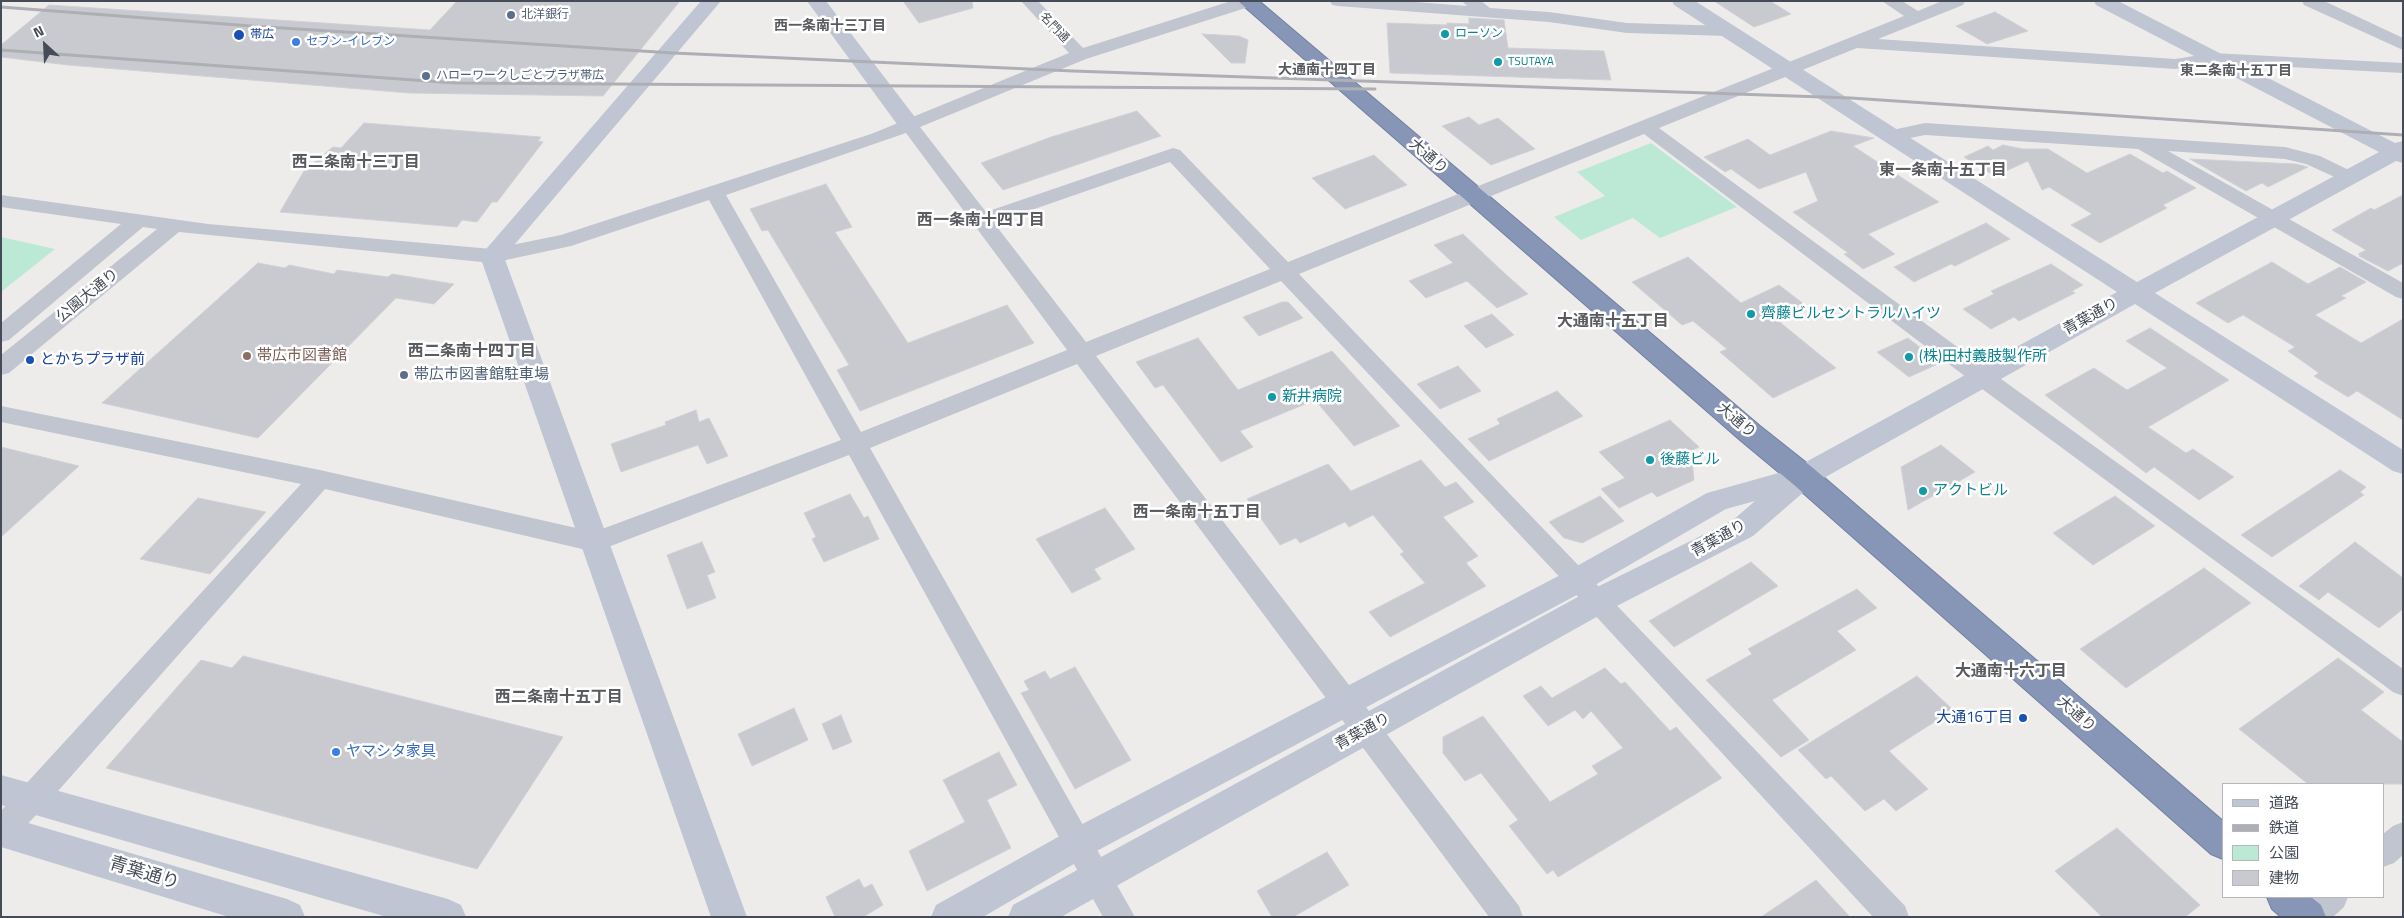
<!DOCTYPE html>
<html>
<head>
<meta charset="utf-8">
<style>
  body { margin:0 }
  #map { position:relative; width:2404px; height:918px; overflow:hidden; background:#eeeceb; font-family:"Titillium Web","Noto Sans JP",sans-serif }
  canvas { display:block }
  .frame { position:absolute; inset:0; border:2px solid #464c57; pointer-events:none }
  .legend { position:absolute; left:2222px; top:783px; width:162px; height:115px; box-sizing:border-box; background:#fff; border:1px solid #b5b7bc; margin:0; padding:6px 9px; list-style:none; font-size:15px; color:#464c57 }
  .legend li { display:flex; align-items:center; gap:10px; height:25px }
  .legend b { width:25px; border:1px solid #b5b7bc }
  .north { position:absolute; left:20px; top:20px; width:50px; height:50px; -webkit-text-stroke:4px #fff; paint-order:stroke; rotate:335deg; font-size:14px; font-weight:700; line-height:20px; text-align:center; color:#464c57 }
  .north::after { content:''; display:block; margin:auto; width:18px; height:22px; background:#464c57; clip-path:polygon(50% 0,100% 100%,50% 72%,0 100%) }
</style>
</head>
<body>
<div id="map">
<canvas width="2404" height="918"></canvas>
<div class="frame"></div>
<ul class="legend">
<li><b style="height:6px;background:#bfc5d3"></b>道路</li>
<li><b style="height:6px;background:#aeafb5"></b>鉄道</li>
<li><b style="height:14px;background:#bce9d5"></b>公園</li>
<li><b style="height:14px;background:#c9cad0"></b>建物</li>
</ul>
<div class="north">N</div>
</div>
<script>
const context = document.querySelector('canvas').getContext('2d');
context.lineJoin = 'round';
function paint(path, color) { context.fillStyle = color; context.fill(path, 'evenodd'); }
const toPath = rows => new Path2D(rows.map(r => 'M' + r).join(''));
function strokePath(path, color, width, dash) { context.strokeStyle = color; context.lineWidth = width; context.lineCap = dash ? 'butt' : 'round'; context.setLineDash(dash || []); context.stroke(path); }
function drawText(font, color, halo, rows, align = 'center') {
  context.font = font + ' "Titillium Web","Noto Sans JP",sans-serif'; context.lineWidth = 5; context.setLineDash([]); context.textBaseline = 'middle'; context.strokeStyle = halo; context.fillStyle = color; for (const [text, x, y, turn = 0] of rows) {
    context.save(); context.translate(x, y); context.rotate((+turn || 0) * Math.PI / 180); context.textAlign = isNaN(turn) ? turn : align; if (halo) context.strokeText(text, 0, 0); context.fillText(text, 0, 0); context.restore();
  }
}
paint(toPath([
  [1651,143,1737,207,1660,238,1633,218,1581,240,1554,217,1605,196,1577,172],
  [1,237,55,249,1,292]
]), '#bce9d5');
const building = toPath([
  [457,1,680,1,603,96,409,93,68,65,1,57,1,45,49,5,430,30,457,1],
  [903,1,972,1,973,8,919,23,903,1],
  [1714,1,1770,1,1791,14,1754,27,1714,1],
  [1995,12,2028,31,1987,44,1956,26,1995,12],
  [1469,18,1504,20,1508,48,1604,51,1611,80,1390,73,1387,23,1447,25,1447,23,1469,24,1469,18],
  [1202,34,1239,36,1248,40,1245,63,1231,63,1202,34],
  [1137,111,1161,136,1003,190,981,163,1051,137,1137,111],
  [1469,117,1479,125,1498,118,1535,149,1491,165,1442,126,1469,117],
  [364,123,541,137,538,141,543,142,497,202,492,202,477,222,462,220,457,227,280,212,304,171,333,147,341,148,364,123],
  [1831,131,1874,138,1853,146,1939,202,1868,234,1895,254,1863,269,1844,254,1848,253,1793,212,1818,201,1806,172,1759,189,1731,169,1725,172,1704,157,1748,139,1770,155,1831,131],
  [2003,145,2023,149,2048,149,2087,173,2130,154,2163,173,2167,171,2196,188,2163,205,2167,208,2100,243,2071,225,2092,214,2049,187,2042,190,2028,161,1995,176,1964,157,1988,146,1993,150,2003,145],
  [1374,155,1407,185,1345,209,1312,178,1374,155],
  [2190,159,2296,164,2308,167,2268,187,2262,183,2246,191,2190,159],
  [826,184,852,227,835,232,908,343,1007,305,1034,343,860,411,837,370,849,365,768,230,762,231,750,209,826,184],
  [2403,195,2403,263,2388,271,2359,256,2361,255,2358,254,2366,250,2332,230,2371,208,2374,210,2403,195],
  [1986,223,2010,239,1955,266,1951,264,1914,282,1894,267,1986,223],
  [1463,234,1501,270,1528,294,1497,308,1467,281,1426,298,1409,281,1453,263,1434,245,1463,234],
  [1688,257,1741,303,1779,285,1805,305,1776,319,1836,368,1773,398,1720,352,1727,349,1693,321,1682,325,1632,282,1688,257],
  [2272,262,2308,284,2340,267,2366,282,2341,296,2346,298,2315,315,2361,343,2403,319,2403,420,2357,391,2348,397,2314,376,2319,373,2288,351,2295,347,2243,315,2228,323,2196,303,2272,262],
  [258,263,285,268,289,265,334,274,337,270,388,277,392,274,454,284,434,304,396,298,258,438,102,403,258,263],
  [2051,264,2083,285,2072,291,2075,293,2019,321,2014,317,1991,329,1963,309,1994,294,1991,291,2051,264],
  [1282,302,1288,302,1303,318,1259,336,1243,317,1282,302],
  [1492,314,1514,335,1486,348,1464,326,1492,314],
  [2150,328,2229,380,2148,427,2186,453,2193,449,2234,477,2199,500,2154,467,2146,473,2045,395,2094,368,2127,390,2167,368,2126,341,2150,328],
  [1198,338,1238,390,1332,351,1400,426,1354,446,1315,400,1240,431,1253,447,1221,462,1163,385,1155,388,1136,362,1198,338],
  [1908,338,1940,363,1909,377,1877,352,1908,338],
  [1458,366,1481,391,1440,409,1417,384,1458,366],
  [1557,391,1583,416,1489,461,1468,439,1500,424,1497,419,1557,391],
  [696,410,699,422,709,418,728,456,707,464,698,445,621,472,611,444,666,425,665,422,696,410],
  [1670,420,1699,447,1691,451,1694,480,1657,497,1652,492,1619,508,1601,489,1625,478,1599,452,1670,420],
  [1941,445,1975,472,1908,510,1901,467,1941,445],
  [1,447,79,466,1,537,1,447],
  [1421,460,1445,487,1456,482,1474,502,1443,517,1478,556,1466,563,1486,586,1390,637,1369,612,1425,583,1400,554,1404,552,1373,515,1349,527,1345,522,1300,543,1296,538,1280,545,1247,499,1328,464,1351,491,1421,460],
  [2340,470,2366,487,2360,492,2364,495,2272,557,2241,535,2340,470],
  [850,494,864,518,868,516,879,539,824,562,812,539,816,537,804,513,850,494],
  [1600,496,1624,521,1582,543,1564,538,1549,522,1600,496],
  [2115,496,2155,526,2093,565,2053,533,2115,496],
  [198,498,266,512,210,574,140,559,198,498],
  [1105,508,1135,549,1094,569,1101,579,1072,593,1036,539,1105,508],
  [702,542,715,572,707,575,716,598,687,609,667,555,702,542],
  [2355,542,2403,578,2403,609,2379,628,2328,592,2319,600,2299,586,2355,542],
  [1751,562,1778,586,1674,647,1649,621,1751,562],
  [2204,568,2251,603,2126,688,2080,649,2204,568],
  [1857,589,1877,608,1837,631,1856,650,1772,700,1809,740,1781,757,1706,680,1752,654,1748,649,1857,589],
  [243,656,563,737,477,869,106,768,201,660,232,668,243,656],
  [2338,658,2384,692,2361,710,2403,742,2403,784,2308,784,2239,729,2338,658],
  [1075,667,1131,760,1075,789,1021,693,1029,690,1024,681,1045,671,1050,679,1075,667],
  [1605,668,1621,684,1625,682,1670,731,1676,727,1722,778,1558,877,1553,870,1547,874,1509,826,1518,820,1481,773,1465,781,1443,753,1443,737,1483,716,1550,802,1598,774,1592,766,1623,748,1591,711,1583,719,1575,710,1548,726,1523,696,1541,686,1552,698,1605,668],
  [1917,676,1953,710,1889,751,1928,789,1896,811,1884,799,1865,811,1831,776,1826,779,1798,750,1917,676],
  [794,708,808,740,752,766,738,734,794,708],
  [841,715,852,742,833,750,822,724,841,715],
  [999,752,1017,785,987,800,1011,848,927,891,909,851,965,822,943,780,999,752],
  [2117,828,2200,905,2185,917,2102,917,2055,871,2117,828],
  [1327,852,1349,885,1293,917,1272,917,1257,891,1327,852],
  [859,879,864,888,872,884,883,905,863,917,835,917,826,897,859,879],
  [1816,880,1850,917,1761,917,1816,880]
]);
paint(building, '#c9cad0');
strokePath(building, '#d0d0d7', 1);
const highway = toPath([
  [1238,1,1259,1,1760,426,1813,468,2223,821,2223,859,2211,854,1793,484,1740,440,1238,1],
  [2267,897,2311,897,2321,905,2326,917,2281,917,2272,909,2267,897]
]);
strokePath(highway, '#7281a2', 2);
paint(toPath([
  [1021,1,1038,1,1083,48,1231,1,1257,1,1255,5,1086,59,920,127,986,212,1173,148,1180,150,1288,262,1904,16,1882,1,1902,1,1918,11,1942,1,1965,1,1963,5,1878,39,2175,59,2213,53,2403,63,2403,73,2213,63,2175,69,1857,48,1659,128,1990,371,2403,669,2403,696,2393,692,1974,383,1644,134,1299,274,1905,906,1909,917,1873,917,1569,587,1281,281,1096,356,1519,906,1523,917,1489,917,1077,364,870,448,1135,917,1103,917,849,455,595,552,325,489,43,808,11,841,1,845,1,811,301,484,1,422,1,406,320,470,594,532,841,440,709,200,571,246,492,263,179,232,9,373,1,375,1,355,157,229,143,227,9,340,1,342,1,323,121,224,1,207,1,195,208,224,492,249,561,235,871,134,1069,53,1021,1],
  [906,133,1067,350,861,432,726,195,906,133],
  [1170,162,1270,269,1086,342,994,223,1170,162],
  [1330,1,1403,1,1467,6,1462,1,1481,1,1490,8,1549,12,1627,23,1728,26,1734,27,1737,31,1734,35,1728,36,1627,33,1549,22,1338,6,1332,5,1330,1],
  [2302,1,2324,1,2403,38,2403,50,2304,5,2302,1],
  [1925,123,2285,147,2320,156,2355,173,2358,177,2355,181,2348,183,2306,164,2285,159,2168,151,2403,283,2403,299,2396,297,2138,149,1925,135,1890,142,1883,140,1881,136,1883,132,1925,123],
  [2403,822,2403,855,2394,863,2383,867,2383,834,2393,826,2403,822],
  [2310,897,2348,897,2344,907,2333,917,2295,917,2299,906,2310,897]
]), '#c0c5d0');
paint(toPath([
  [701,1,721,1,504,257,747,917,711,917,480,256,701,1],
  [807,1,826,1,918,121,921,126,918,131,910,132,902,131,807,1],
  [1672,1,1695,1,2137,282,2379,152,2096,5,2094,1,2118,1,2395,143,2403,141,2403,163,2396,161,2155,293,2403,450,2403,474,2393,471,2135,304,1813,484,1753,536,1609,610,1061,917,1008,917,1013,905,1587,592,1733,520,1755,501,1726,509,1588,589,1091,854,983,917,931,917,936,905,1067,832,1568,571,1707,493,1793,469,2117,292,1674,5,1672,1],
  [1,775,448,899,461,905,466,917,387,917,1,805,1,775],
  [1,815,287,899,300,905,305,917,229,917,1,847,1,815]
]), '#bfc5d3');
paint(highway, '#8796b6');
strokePath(toPath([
  [1,7,251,26,673,53,1073,71,1851,98,2403,135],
  [1,50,455,83,1375,89]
]), '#aeafb5', 3);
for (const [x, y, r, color] of [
  [511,15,5,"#5c6f8a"],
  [1445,34,5,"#0f9aa8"],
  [239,35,6,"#1a4fb4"],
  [296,42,5,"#3f7fe0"],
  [1498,62,5,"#0f9aa8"],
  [426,76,5,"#5c6f8a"],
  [1751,314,5,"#0f9aa8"],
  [247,356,5,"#8d6e63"],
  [1909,357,5,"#0f9aa8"],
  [30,360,5,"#1a4fb4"],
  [404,375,5,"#5c6f8a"],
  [1272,397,5,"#0f9aa8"],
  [1650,460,5,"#0f9aa8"],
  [1923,491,5,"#0f9aa8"],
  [2023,718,5,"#1a4fb4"],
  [336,752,5,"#3f7fe0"]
]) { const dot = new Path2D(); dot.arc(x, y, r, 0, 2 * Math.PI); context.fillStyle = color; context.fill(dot); strokePath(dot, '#fff', 2); }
drawText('12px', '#4e5e75', '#fff', [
  ["北洋銀行",521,15],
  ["ハローワークしごとプラザ帯広",436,76]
], 'left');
drawText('12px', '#464c57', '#fff', [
  ["名門通",1054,28,46]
]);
drawText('12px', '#0d838f', '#fff', [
  ["ローソン",1455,34],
  ["TSUTAYA",1508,62]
], 'left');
drawText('12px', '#164399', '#fff', [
  ["帯広",250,35]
], 'left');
drawText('12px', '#366cbe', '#fff', [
  ["セブン-イレブン",306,42]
], 'left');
drawText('bold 14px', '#595b5f', '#fff', [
  ["西一条南十三丁目",830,27],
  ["大通南十四丁目",1327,71],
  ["東二条南十五丁目",2236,72]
]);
drawText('15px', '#464c57', '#fff', [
  ["大通り",1428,157,41],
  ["公園大通り",88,296,-39],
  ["青葉通り",2091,317,-29],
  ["大通り",1736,421,40],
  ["青葉通り",1719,539,-29],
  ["大通り",2076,715,41],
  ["青葉通り",1363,732,-29]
]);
drawText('15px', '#0d838f', '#fff', [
  ["齊藤ビルセントラルハイツ",1761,314],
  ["(株)田村義肢製作所",1919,357],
  ["新井病院",1282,397],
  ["後藤ビル",1660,460],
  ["アクトビル",1933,491]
], 'left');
drawText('15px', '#785e54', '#fff', [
  ["帯広市図書館",257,356]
], 'left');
drawText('15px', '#164399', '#fff', [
  ["とかちプラザ前",40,360],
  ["大通16丁目",2013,718,"right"]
], 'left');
drawText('15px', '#4e5e75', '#fff', [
  ["帯広市図書館駐車場",414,375]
], 'left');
drawText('15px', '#366cbe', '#fff', [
  ["ヤマシタ家具",346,752]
], 'left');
drawText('bold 16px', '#595b5f', '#fff', [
  ["西二条南十三丁目",356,163],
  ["東一条南十五丁目",1943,171],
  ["西一条南十四丁目",981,221],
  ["大通南十五丁目",1613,322],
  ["西二条南十四丁目",472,352],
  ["西一条南十五丁目",1197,513],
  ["大通南十六丁目",2011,672],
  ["西二条南十五丁目",559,698]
]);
drawText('18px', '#464c57', '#fff', [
  ["青葉通り",144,874,17]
]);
</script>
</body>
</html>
